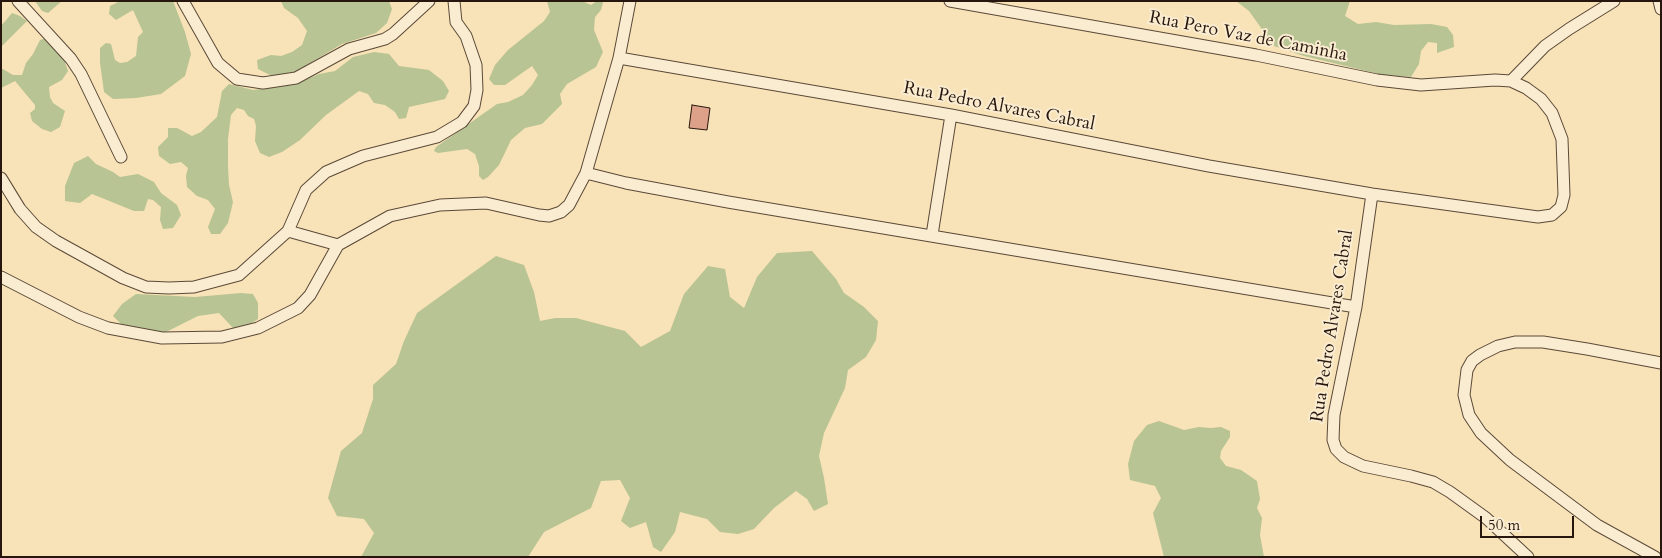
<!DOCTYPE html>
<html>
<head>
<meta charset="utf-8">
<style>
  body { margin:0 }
  #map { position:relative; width:1662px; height:558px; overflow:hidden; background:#f8e2b7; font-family:Cardo,serif }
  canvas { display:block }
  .frame { position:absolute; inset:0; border:2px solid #27160d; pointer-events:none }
  .scale { position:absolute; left:1480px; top:516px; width:94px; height:22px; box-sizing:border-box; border:2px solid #27160d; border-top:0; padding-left:6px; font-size:15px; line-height:18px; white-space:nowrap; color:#27160d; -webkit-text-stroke:4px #faecd0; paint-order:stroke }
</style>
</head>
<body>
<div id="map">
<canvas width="1662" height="558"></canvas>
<div class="frame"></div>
<div class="scale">50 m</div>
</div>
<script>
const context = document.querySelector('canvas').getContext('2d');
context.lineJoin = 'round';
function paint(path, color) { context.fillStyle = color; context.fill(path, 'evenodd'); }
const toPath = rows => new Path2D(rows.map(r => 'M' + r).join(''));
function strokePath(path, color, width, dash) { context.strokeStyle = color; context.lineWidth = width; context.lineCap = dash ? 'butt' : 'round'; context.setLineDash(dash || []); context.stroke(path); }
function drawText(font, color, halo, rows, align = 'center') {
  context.font = font + ' Cardo,serif'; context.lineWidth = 4; context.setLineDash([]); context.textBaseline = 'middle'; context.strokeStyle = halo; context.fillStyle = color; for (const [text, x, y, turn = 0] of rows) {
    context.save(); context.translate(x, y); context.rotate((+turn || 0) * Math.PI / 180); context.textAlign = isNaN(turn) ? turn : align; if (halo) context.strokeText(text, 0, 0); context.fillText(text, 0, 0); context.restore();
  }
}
paint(toPath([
  [35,1,62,1,48,13,42,11],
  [120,1,173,1,185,32,191,54,185,76,161,94,136,98,113,99,104,92,100,63,100,48,106,43,111,44,115,60,120,63,127,62,136,56,138,37,143,32,133,10,116,20,109,14,110,6],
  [281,1,389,1,392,9,387,23,376,33,342,44,295,72,272,76,258,69,257,60,271,55,281,56,292,52,302,45,307,31,298,18,284,8],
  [547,1,582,1,591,5,597,1,603,2,601,10,595,17,594,30,603,52,596,67,567,84,560,94,562,104,542,124,525,128,511,140,499,165,488,177,483,180,479,176,479,166,475,154,467,149,438,153,434,151,436,147,497,104,508,102,523,95,532,85,538,75,532,66,505,85,494,85,489,79,495,65,508,50,544,21,550,12],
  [1236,1,1350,1,1345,16,1358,24,1376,22,1394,25,1431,24,1447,27,1453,35,1454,47,1437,53,1437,43,1428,42,1421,51,1419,64,1411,77,1383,75,1304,56,1274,46,1249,11],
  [12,13,20,16,27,21,1,47,1,26],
  [46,38,64,59,68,71,62,80,49,87,50,97,53,103,65,111,60,127,51,132,42,129,32,121,30,113,35,109,35,105,15,81,1,88,1,68,13,75,22,75,26,63,33,54,40,40],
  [374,52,389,54,399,66,429,70,443,81,449,91,445,99,409,107,406,118,399,119,395,112,385,105,374,103,368,94,359,91,326,115,300,140,282,152,269,157,260,153,255,141,256,126,254,119,248,116,244,110,237,108,231,115,228,139,228,166,229,185,233,202,228,223,220,234,211,234,208,227,215,209,208,200,197,196,187,187,186,176,188,168,181,162,170,164,159,156,158,147,168,137,168,128,177,128,192,136,201,132,217,117,222,91,229,84,253,90,295,84,319,74,335,71,353,57],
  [88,156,96,164,113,172,120,177,138,174,154,182,161,193,177,205,181,215,173,228,163,229,160,220,161,207,153,200,148,199,144,211,134,211,92,194,80,203,65,201,65,186,74,163],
  [812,251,836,279,844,293,864,307,878,321,876,340,866,357,848,370,845,388,824,433,819,456,824,478,828,504,814,511,807,499,796,491,774,508,754,529,738,534,720,532,707,519,680,512,675,532,661,552,653,547,646,522,630,528,621,521,630,498,620,480,601,481,591,508,544,532,528,557,361,557,374,533,364,519,337,516,328,498,341,451,362,433,373,399,373,385,396,364,404,341,417,313,496,256,524,265,534,292,540,321,555,318,576,318,625,331,641,347,670,331,684,294,708,266,725,269,730,297,744,308,757,277,777,253],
  [241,293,253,294,258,303,258,319,249,325,233,328,219,313,198,316,164,333,121,324,113,316,122,304,136,294,195,297],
  [1159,421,1184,430,1199,427,1211,428,1221,427,1230,431,1230,437,1221,451,1220,458,1226,466,1241,470,1257,481,1260,499,1257,508,1262,518,1260,535,1264,557,1164,557,1153,513,1161,498,1155,486,1130,480,1128,464,1134,441,1147,425]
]), '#b8c493');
const building = toPath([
  [692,105,710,108,707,130,689,128,692,105]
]);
paint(building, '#dca188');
strokePath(building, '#27160d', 1);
const street = toPath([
  [18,1,71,59,81,74,121,157],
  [183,1,218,63,237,79,263,83,296,78,349,49,385,39,393,34,429,1],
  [1659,1,1661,9],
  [619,58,951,115,1209,166,1372,194,1538,217,1552,215,1561,207,1564,195,1562,139,1552,113,1541,99,1526,88,1511,81,1495,80,1421,85,1377,80,1256,55,950,1],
  [1511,81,1545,46,1569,29,1614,1],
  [586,173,626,183,728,202,1356,307],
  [1,178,20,209,36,227,56,241,123,278,146,287,169,288,194,287,239,275,288,231,306,190,326,172,363,156,437,137,462,122,474,106,477,90,476,65,466,36,456,22,454,1],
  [1372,194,1356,307,1334,415,1333,440,1336,449,1344,457,1363,466,1411,476,1433,482,1450,492,1486,518,1528,557],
  [288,231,338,245],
  [932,235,951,115],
  [1,277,79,317,108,328,162,338,222,337,258,328,298,308,310,295,338,245,390,216,440,205,486,203,539,215,549,216,561,212,569,205,586,173,619,58,630,1],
  [1655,557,1597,525,1510,460,1481,433,1469,415,1464,395,1467,370,1472,361,1480,355,1498,346,1515,342,1543,342,1587,349,1661,363]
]);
strokePath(street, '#5b4938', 13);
strokePath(street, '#faecd0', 11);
drawText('18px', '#27160d', '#faecd0', [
  ["Rua Pero Vaz de Caminha",1248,37,11],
  ["Rua Pedro Alvares Cabral",999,107,11],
  ["Rua Pedro Alvares Cabral",1333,326,-81]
]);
</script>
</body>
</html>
